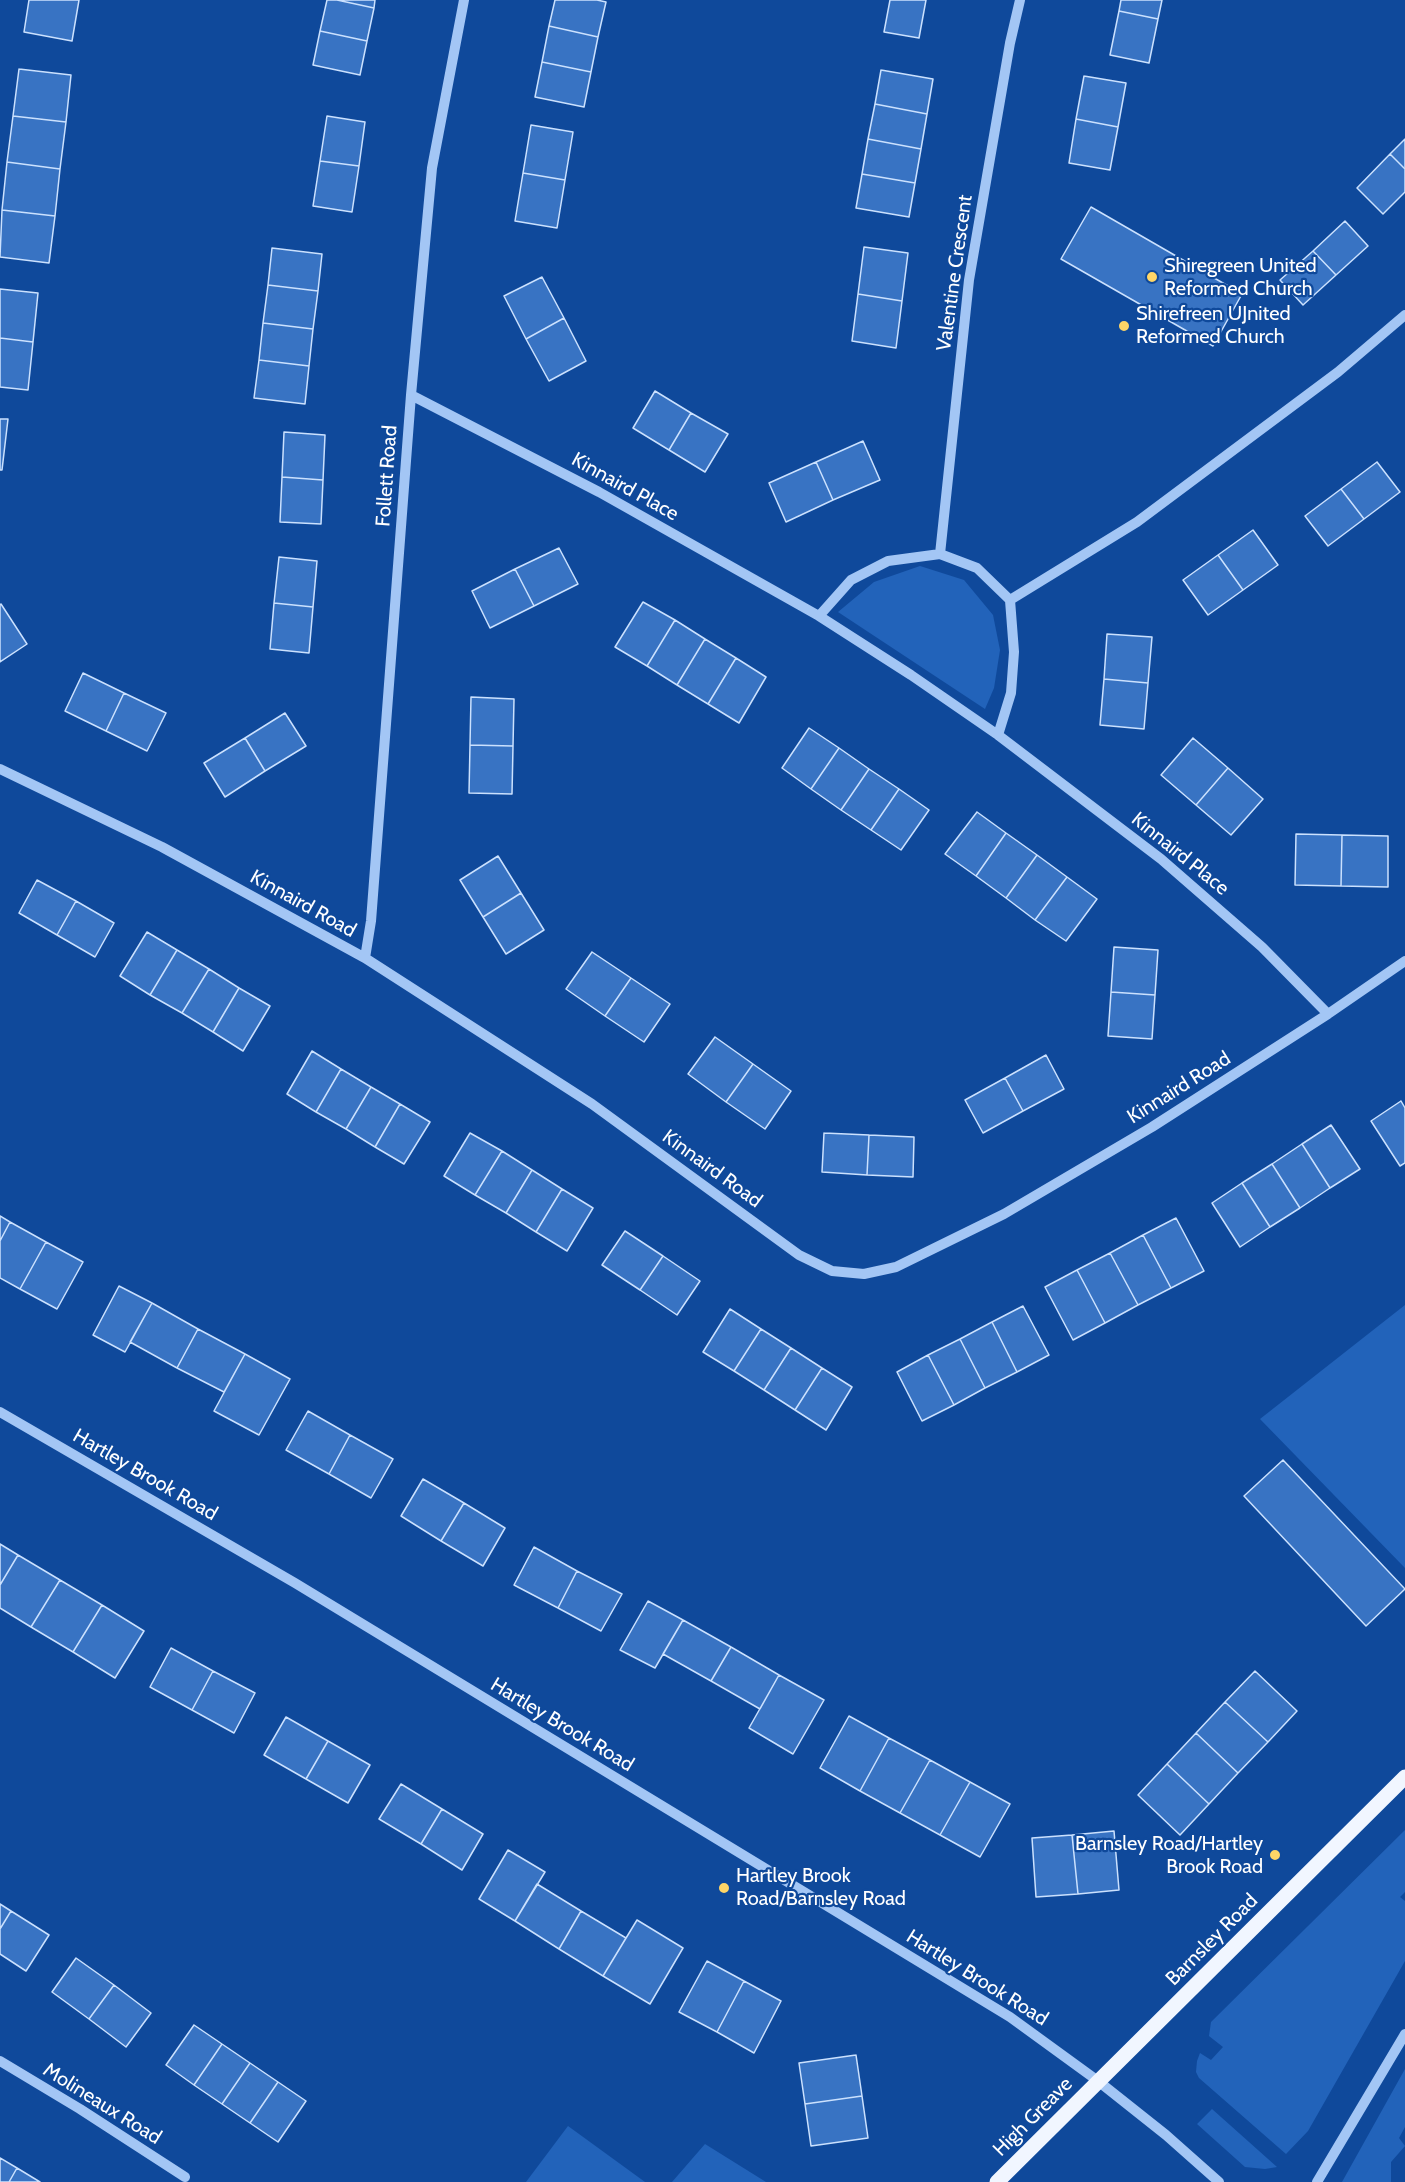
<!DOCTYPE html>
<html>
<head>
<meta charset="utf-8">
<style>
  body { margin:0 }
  canvas { display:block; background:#0f499b }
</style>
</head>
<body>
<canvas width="1405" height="2182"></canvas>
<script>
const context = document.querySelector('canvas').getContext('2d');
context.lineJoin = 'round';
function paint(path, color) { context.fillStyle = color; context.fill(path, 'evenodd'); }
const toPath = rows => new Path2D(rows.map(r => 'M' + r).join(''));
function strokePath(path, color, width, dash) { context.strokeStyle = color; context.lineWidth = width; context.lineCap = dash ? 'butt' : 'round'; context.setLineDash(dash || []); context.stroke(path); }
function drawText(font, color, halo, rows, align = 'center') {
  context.font = font + ' Cabin,sans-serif'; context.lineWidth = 4.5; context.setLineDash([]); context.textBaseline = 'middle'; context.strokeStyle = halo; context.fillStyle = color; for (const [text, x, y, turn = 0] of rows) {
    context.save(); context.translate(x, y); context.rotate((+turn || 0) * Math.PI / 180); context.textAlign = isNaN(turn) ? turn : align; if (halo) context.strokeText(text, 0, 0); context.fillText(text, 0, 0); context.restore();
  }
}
paint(toPath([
  [920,566,964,580,993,615,1000,650,994,688,985,709,838,612,874,582],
  [1405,1305,1405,1568,1260,1419],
  [1405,1830,1405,1892,1400,1897,1405,1901,1405,1961,1308,2131,1286,2154,1199,2078,1196,2072,1197,2061,1200,2053,1211,2060,1223,2047,1209,2036,1211,2022],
  [1405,2069,1405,2127,1399,2138,1405,2146,1391,2162,1391,2182,1342,2182],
  [1212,2109,1277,2167,1265,2169,1245,2167,1197,2124],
  [568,2126,645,2182,526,2182],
  [705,2144,766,2182,672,2182]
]), '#2263ba');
const building = toPath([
  [29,0,79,0,72,41,24,32,29,0],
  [327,0,337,0,374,8,367,41,320,31,327,0],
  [337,0,375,0,374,8,337,0],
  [555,0,597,0,606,2,598,37,549,26,555,0],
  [890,0,926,0,919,38,884,32,890,0],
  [1121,0,1162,0,1158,19,1119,11,1121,0],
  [1119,11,1158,19,1149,63,1110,55,1119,11],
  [549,26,598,37,591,72,542,62,549,26],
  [320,31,367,41,360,75,313,65,320,31],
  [542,62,591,72,584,107,535,97,542,62],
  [19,69,71,75,66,122,13,116,19,69],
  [881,70,933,79,927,114,875,104,881,70],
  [1084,76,1126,83,1118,127,1076,119,1084,76],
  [875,104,927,114,921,149,868,139,875,104],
  [13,116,66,122,60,169,7,162,13,116],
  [327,116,365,122,359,166,320,161,327,116],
  [1076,119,1118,127,1110,170,1069,163,1076,119],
  [531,125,573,132,565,180,523,173,531,125],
  [868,139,921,149,915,183,862,174,868,139],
  [1405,139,1405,169,1390,154,1405,139],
  [1390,154,1405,169,1405,192,1383,214,1357,188,1390,154],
  [320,161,359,166,352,212,313,206,320,161],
  [7,162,60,169,55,216,2,210,7,162],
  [523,173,565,180,557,228,515,221,523,173],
  [862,174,915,183,909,217,856,208,862,174],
  [1091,207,1242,294,1213,346,1061,259,1091,207],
  [2,210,55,216,49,263,0,257,2,210],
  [1345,221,1368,246,1336,275,1313,251,1345,221],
  [864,247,908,253,902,301,858,294,864,247],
  [272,248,322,254,318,291,268,285,272,248],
  [1313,251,1336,275,1303,305,1280,280,1313,251],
  [542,277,564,318,526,339,504,296,542,277],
  [268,285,318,291,313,329,263,323,268,285],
  [0,289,38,293,33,342,0,338,0,289],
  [858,294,902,301,896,348,852,341,858,294],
  [564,318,586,361,549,381,526,339,564,318],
  [263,323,313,329,309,366,259,360,263,323],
  [0,338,33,342,28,390,0,387,0,338],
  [259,360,309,366,305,404,254,398,259,360],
  [655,391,691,413,669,450,633,428,655,391],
  [691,413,728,434,705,472,669,450,691,413],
  [0,419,8,419,2,470,0,470,0,419],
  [284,432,325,435,323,480,282,477,284,432],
  [863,441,880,480,833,500,816,462,863,441],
  [816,462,833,500,786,522,769,483,816,462],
  [1377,462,1400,492,1364,519,1341,489,1377,462],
  [282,477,323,480,321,524,280,522,282,477],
  [1341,489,1364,519,1328,546,1305,516,1341,489],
  [1253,530,1278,565,1243,590,1218,555,1253,530],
  [559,548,578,584,534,606,515,569,559,548],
  [1218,555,1243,590,1208,615,1183,580,1218,555],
  [279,557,317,561,313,607,274,603,279,557],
  [515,569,534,606,490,628,472,591,515,569],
  [643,602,675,620,647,666,615,647,643,602],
  [274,603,313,607,309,653,270,649,274,603],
  [1,604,27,644,0,662,0,605,1,604],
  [675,620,705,639,677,685,647,666,675,620],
  [1107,634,1152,637,1148,683,1104,679,1107,634],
  [705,639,736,658,708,704,677,685,705,639],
  [736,658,766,677,739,723,708,704,736,658],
  [83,673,124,693,106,731,65,711,83,673],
  [1104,679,1148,683,1144,729,1100,725,1104,679],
  [124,693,166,713,147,751,106,731,124,693],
  [471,697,514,699,513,746,470,745,471,697],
  [285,713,306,746,265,771,245,738,285,713],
  [809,728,839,748,811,789,782,768,809,728],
  [245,738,265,771,225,797,204,763,245,738],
  [1193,738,1228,768,1196,805,1161,775,1193,738],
  [470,745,513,746,512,794,469,793,470,745],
  [839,748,869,769,841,810,811,789,839,748],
  [1228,768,1263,799,1231,835,1196,805,1228,768],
  [869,769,899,789,871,830,841,810,869,769],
  [899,789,929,810,901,850,871,830,899,789],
  [977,812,1006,833,976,876,945,854,977,812],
  [1006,833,1037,855,1006,898,976,876,1006,833],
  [1296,834,1342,835,1341,886,1295,885,1296,834],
  [1342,835,1388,836,1388,887,1341,886,1342,835],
  [1037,855,1067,877,1035,920,1006,898,1037,855],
  [498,856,521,893,483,917,460,880,498,856],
  [1067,877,1097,899,1066,941,1035,920,1067,877],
  [37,880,76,901,57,935,19,913,37,880],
  [521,893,544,930,506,954,483,917,521,893],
  [76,901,114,923,95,957,57,935,76,901],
  [147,932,177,950,150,995,120,976,147,932],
  [1114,947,1158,950,1155,995,1111,992,1114,947],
  [177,950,209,969,182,1013,150,995,177,950],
  [592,952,631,978,605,1016,566,989,592,952],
  [209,969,239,988,213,1032,182,1013,209,969],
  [631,978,670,1004,644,1042,605,1016,631,978],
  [239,988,270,1006,243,1051,213,1032,239,988],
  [1111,992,1155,995,1152,1039,1108,1036,1111,992],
  [715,1037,753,1064,726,1102,688,1074,715,1037],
  [312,1051,341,1069,316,1112,287,1094,312,1051],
  [1046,1055,1064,1089,1023,1111,1005,1078,1046,1055],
  [753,1064,791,1091,765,1129,726,1102,753,1064],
  [341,1069,371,1087,346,1129,316,1112,341,1069],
  [1005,1078,1023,1111,983,1133,965,1100,1005,1078],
  [371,1087,400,1104,375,1147,346,1129,371,1087],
  [1401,1101,1405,1108,1405,1163,1400,1166,1371,1121,1401,1101],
  [400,1104,430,1122,404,1164,375,1147,400,1104],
  [1331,1125,1360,1169,1330,1188,1302,1144,1331,1125],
  [470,1133,502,1151,475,1195,444,1176,470,1133],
  [824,1133,869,1135,867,1175,822,1172,824,1133],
  [869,1135,914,1137,913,1177,867,1175,869,1135],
  [1302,1144,1330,1188,1300,1208,1272,1164,1302,1144],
  [502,1151,532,1170,506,1213,475,1195,502,1151],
  [1272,1164,1300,1208,1270,1227,1242,1183,1272,1164],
  [532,1170,562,1189,536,1232,506,1213,532,1170],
  [1242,1183,1270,1227,1240,1247,1212,1203,1242,1183],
  [562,1189,593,1208,567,1251,536,1232,562,1189],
  [0,1216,10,1222,0,1241,0,1216],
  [1176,1218,1204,1271,1171,1288,1143,1235,1176,1218],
  [10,1222,46,1242,20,1289,0,1278,0,1241,10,1222],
  [625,1231,663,1256,640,1290,602,1265,625,1231],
  [1143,1235,1171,1288,1138,1305,1110,1253,1143,1235],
  [46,1242,83,1262,57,1309,20,1289,46,1242],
  [1110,1253,1138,1305,1105,1323,1077,1270,1110,1253],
  [663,1256,700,1281,677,1315,640,1290,663,1256],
  [1077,1270,1105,1323,1073,1340,1045,1287,1077,1270],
  [119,1286,152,1303,125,1352,93,1335,119,1286],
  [152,1303,198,1329,177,1368,130,1342,152,1303],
  [1023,1306,1049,1355,1017,1372,992,1322,1023,1306],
  [730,1309,761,1329,734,1371,703,1352,730,1309],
  [992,1322,1017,1372,985,1388,960,1339,992,1322],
  [198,1329,245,1354,224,1392,177,1368,198,1329],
  [761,1329,791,1348,764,1390,734,1371,761,1329],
  [960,1339,985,1388,954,1405,928,1355,960,1339],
  [791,1348,822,1368,795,1410,764,1390,791,1348],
  [245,1354,290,1379,259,1435,214,1411,245,1354],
  [928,1355,954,1405,922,1421,897,1372,928,1355],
  [822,1368,852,1387,826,1430,795,1410,822,1368],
  [308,1411,350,1435,329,1474,286,1450,308,1411],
  [350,1435,393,1459,371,1498,329,1474,350,1435],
  [1283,1460,1405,1589,1366,1626,1244,1496,1283,1460],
  [423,1479,464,1503,441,1541,401,1516,423,1479],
  [464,1503,505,1528,483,1566,441,1541,464,1503],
  [0,1544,18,1555,0,1585,0,1544],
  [534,1547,577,1571,558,1608,514,1585,534,1547],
  [18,1555,60,1580,31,1627,0,1608,0,1585,18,1555],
  [577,1571,622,1594,601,1631,558,1608,577,1571],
  [60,1580,102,1605,73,1652,31,1627,60,1580],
  [648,1601,683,1620,655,1668,620,1650,648,1601],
  [102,1605,144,1631,115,1678,73,1652,102,1605],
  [683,1620,731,1647,711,1681,663,1654,683,1620],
  [731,1647,779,1675,760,1709,711,1681,731,1647],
  [171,1648,213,1671,192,1710,150,1687,171,1648],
  [213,1671,255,1693,234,1733,192,1710,213,1671],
  [1255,1671,1297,1711,1268,1742,1225,1702,1255,1671],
  [779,1675,824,1700,793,1754,749,1728,779,1675],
  [1225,1702,1268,1742,1238,1773,1196,1733,1225,1702],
  [849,1716,889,1738,860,1791,820,1768,849,1716],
  [286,1717,328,1741,306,1779,264,1755,286,1717],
  [1196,1733,1238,1773,1209,1804,1167,1764,1196,1733],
  [889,1738,930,1760,900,1813,860,1791,889,1738],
  [328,1741,370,1765,348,1803,306,1779,328,1741],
  [930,1760,970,1782,940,1835,900,1813,930,1760],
  [1167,1764,1209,1804,1180,1835,1138,1795,1167,1764],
  [970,1782,1010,1804,980,1857,940,1835,970,1782],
  [401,1784,442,1809,421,1844,379,1819,401,1784],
  [442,1809,483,1834,462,1870,421,1844,442,1809],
  [1114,1831,1119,1890,1078,1894,1072,1835,1114,1831],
  [1072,1835,1078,1894,1036,1897,1032,1838,1072,1835],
  [508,1850,545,1872,515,1921,479,1899,508,1850],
  [537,1884,581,1911,559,1949,515,1921,537,1884],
  [0,1904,11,1911,0,1929,0,1904],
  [11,1911,49,1935,26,1971,0,1954,0,1929,11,1911],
  [581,1911,626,1938,603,1976,559,1949,581,1911],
  [637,1920,683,1948,650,2004,603,1976,637,1920],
  [76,1958,114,1985,89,2019,52,1992,76,1958],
  [707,1961,744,1981,717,2032,679,2012,707,1961],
  [744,1981,781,2001,754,2053,717,2032,744,1981],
  [114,1985,151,2013,126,2047,89,2019,114,1985],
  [194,2025,222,2044,194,2085,166,2065,194,2025],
  [222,2044,250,2063,222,2104,194,2085,222,2044],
  [856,2055,862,2096,805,2104,799,2063,856,2055],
  [250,2063,278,2082,250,2123,222,2104,250,2063],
  [278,2082,306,2101,278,2142,250,2123,278,2082],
  [862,2096,868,2138,811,2146,805,2104,862,2096],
  [0,2158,17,2168,9,2182,0,2182,0,2158],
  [17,2168,40,2182,9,2182,17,2168]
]);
paint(building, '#3873c3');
strokePath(building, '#cbe1fe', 1.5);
strokePath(toPath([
  [411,395,599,492,819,616,911,675,998,735,1161,859,1262,947,1328,1014],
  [940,554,969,280,1010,43,1020,0],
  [1010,600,1137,522,1338,372,1405,315],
  [819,616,851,580,888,561,940,554,977,568,1010,600,1014,652,1011,693,998,735],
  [0,769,162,847,365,958,592,1104,799,1255,832,1271,864,1274,896,1267,1004,1214,1152,1127,1328,1014,1405,961],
  [365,958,371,921,411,395,432,168,464,0],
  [0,1412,295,1583,1010,2017,1098,2081,1166,2135,1219,2182],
  [0,2061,80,2109,185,2177],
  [1317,2182,1405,2034]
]), '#a3c6f5', 10);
strokePath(toPath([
  [997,2182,1405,1777]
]), '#f1f6ff', 15);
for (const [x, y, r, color] of [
  [1152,277,6,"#ffd667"],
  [1124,326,6,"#ffd667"],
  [1275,1855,6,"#ffd667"],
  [724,1888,6,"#ffd667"]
]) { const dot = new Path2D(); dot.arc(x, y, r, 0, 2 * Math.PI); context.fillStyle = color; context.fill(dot); strokePath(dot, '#0f499b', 2); }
drawText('20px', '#fff', '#0f499b', [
  ["Shiregreen United",1164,266],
  ["Reformed Church",1164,289],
  ["Shirefreen UJnited",1136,314],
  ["Reformed Church",1136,337],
  ["Barnsley Road/Hartley",1263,1844,"right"],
  ["Brook Road",1263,1867,"right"],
  ["Hartley Brook",736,1876],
  ["Road/Barnsley Road",736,1899]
], 'left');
drawText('20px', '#fff', '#0f499b', [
  ["Valentine Crescent",955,273,-82],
  ["Follett Road",387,476,-86],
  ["Kinnaird Place",625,487,29],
  ["Kinnaird Place",1180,854,39],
  ["Kinnaird Road",303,904,29],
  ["Kinnaird Road",1179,1088,-32],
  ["Kinnaird Road",712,1169,36],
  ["Hartley Brook Road",145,1475,30],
  ["Hartley Brook Road",562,1725,31],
  ["Barnsley Road",1212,1940,-45],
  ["Hartley Brook Road",977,1978,32],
  ["Molineaux Road",102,2104,32],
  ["High Greave",1033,2117,-45]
]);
</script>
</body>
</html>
